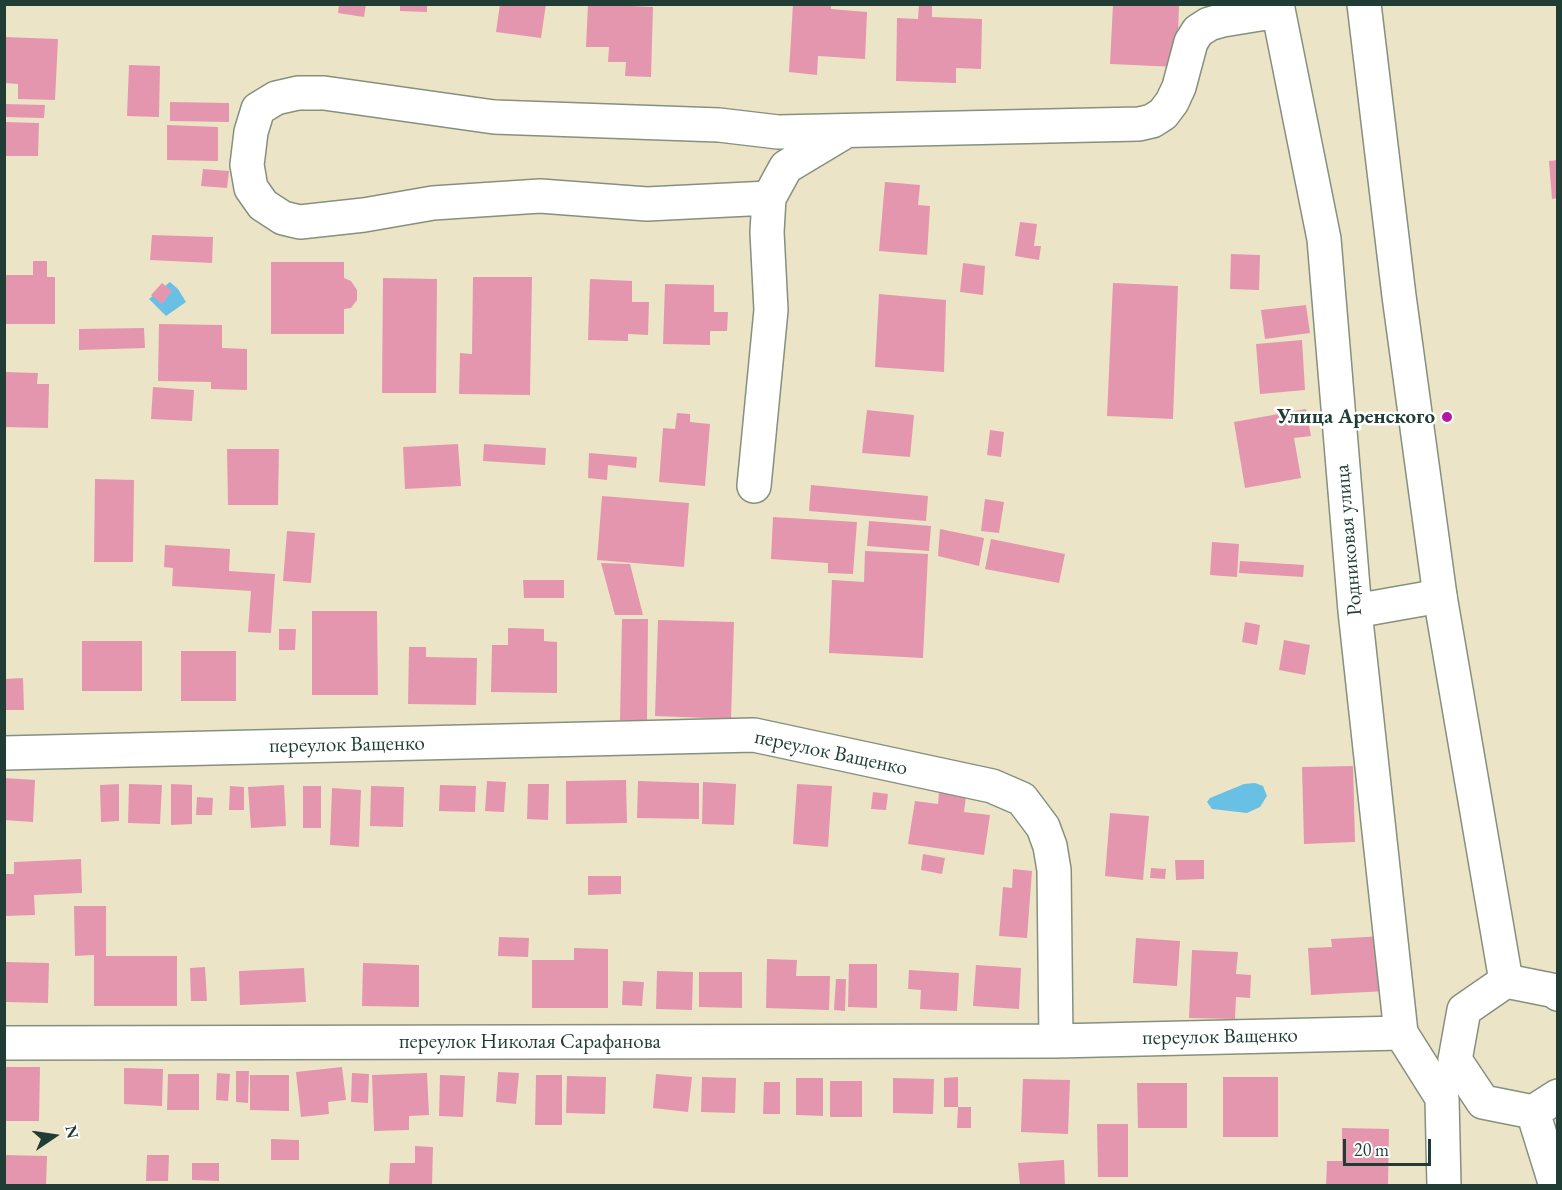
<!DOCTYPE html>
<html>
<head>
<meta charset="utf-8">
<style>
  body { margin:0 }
  #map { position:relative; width:1562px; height:1190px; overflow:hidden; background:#ece4c7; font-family:"EB Garamond",serif }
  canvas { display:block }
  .frame { position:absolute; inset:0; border:6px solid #1f3d34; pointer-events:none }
  .north { position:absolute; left:24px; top:1106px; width:60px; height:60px; -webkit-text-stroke:4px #fff; paint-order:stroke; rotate:77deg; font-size:16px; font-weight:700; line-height:24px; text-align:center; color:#1f3d34 }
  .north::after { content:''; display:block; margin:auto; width:21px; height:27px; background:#1f3d34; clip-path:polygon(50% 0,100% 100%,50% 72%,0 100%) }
  .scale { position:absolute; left:1343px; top:1139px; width:88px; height:27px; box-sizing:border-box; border:3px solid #1f3d34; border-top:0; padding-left:8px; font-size:18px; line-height:21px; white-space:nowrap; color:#1f3d34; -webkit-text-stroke:4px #fff; paint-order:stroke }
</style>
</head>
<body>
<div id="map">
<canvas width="1562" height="1190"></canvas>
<div class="frame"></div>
<div class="north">N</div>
<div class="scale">20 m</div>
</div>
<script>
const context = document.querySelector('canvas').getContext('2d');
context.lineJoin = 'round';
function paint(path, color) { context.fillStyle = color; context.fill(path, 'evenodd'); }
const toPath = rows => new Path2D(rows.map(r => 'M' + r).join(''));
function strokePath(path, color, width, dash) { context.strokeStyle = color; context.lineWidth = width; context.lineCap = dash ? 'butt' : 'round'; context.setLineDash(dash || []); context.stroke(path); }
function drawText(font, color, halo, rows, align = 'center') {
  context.font = font + ' "EB Garamond",serif'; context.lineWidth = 5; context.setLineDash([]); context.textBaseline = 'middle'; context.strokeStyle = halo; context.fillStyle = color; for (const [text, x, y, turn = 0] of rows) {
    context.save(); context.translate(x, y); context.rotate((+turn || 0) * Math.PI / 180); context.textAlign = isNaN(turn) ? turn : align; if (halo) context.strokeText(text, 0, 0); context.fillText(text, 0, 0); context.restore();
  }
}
paint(toPath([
  [170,282,178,289,186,302,166,316,149,299],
  [1255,783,1263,786,1267,796,1260,807,1247,813,1212,809,1207,802,1210,798,1244,784]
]), '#68c1e5');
paint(toPath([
  [339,4,366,4,364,17,338,13],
  [400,4,427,4,427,12,400,11],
  [500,4,546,4,541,38,496,32],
  [588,4,653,7,651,77,625,76,626,62,608,62,609,47,586,47],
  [793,4,831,4,831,9,867,12,865,59,818,56,817,75,789,72],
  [919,4,932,5,932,17,982,19,981,69,956,68,956,83,896,81,897,18,918,19],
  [1113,4,1179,4,1177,67,1110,64],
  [4,37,58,39,55,100,18,99,18,84,4,83],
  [129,65,160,66,159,117,127,116],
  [170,102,229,103,229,122,170,121],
  [4,104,45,105,44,118,4,117],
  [4,122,39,123,38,156,4,156],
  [167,125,218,127,218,161,167,160],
  [1558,160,1558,198,1552,199,1549,161],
  [203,169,229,171,227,188,201,186],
  [885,182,920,185,918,205,930,206,927,255,879,251],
  [1020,222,1037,224,1034,246,1041,246,1039,260,1015,256],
  [152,235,213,237,212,263,150,260],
  [1231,254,1260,255,1259,290,1230,289],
  [33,261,47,261,47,277,55,277,55,324,4,324,4,275,33,275],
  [271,262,344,262,344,278,351,281,357,290,357,300,351,308,344,309,344,334,271,334],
  [963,263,985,266,983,295,960,292],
  [473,277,532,277,530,395,459,394,460,353,472,354],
  [383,278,437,279,436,393,382,393],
  [590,279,632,281,632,302,649,302,648,335,628,334,628,341,588,340],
  [162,283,172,291,162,304,151,295],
  [1113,283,1178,286,1173,419,1107,416],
  [665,284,714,285,714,312,728,312,727,331,710,331,710,345,663,344],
  [879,294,946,300,944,372,875,367],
  [1306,305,1310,333,1265,339,1261,310],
  [159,324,222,325,222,348,247,349,247,390,211,389,211,382,158,381],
  [144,328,145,348,79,350,79,329],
  [1302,340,1305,390,1260,394,1256,344],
  [4,372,38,373,37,384,49,384,48,428,4,427],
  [153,387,194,390,192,421,151,419],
  [1306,409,1311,436,1294,438,1301,478,1245,488,1234,422],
  [867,410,914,415,910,457,862,453],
  [677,413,690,414,690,422,710,424,705,486,659,482,663,428,675,429],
  [990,430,1004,432,1001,457,987,455],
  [458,444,461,486,405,489,403,447],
  [484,444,546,448,545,465,483,461],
  [227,449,279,449,278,505,228,505],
  [589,453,637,457,636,468,608,465,607,480,588,478],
  [95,479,134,480,133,562,94,562],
  [811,485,928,496,926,521,809,511],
  [602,496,689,503,684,567,597,560],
  [985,499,1004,502,999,533,981,531],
  [773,517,857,522,853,574,828,573,828,563,771,559],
  [869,521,931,526,929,551,867,546],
  [940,529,984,538,979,566,938,556],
  [287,531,315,533,311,583,283,581],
  [991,539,1065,554,1059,583,985,569],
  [1212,542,1239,544,1237,577,1210,575],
  [165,545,230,549,229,571,275,574,271,633,248,632,251,591,172,586,173,568,164,567],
  [865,551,928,554,923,658,829,653,832,580,864,582],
  [1240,561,1304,565,1303,577,1239,573],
  [601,563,630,564,643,615,615,615],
  [523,580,564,580,564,598,524,598],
  [312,611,377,611,378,695,312,695],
  [622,619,648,619,647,720,620,720],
  [658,620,734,622,731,719,655,716],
  [1245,622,1260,625,1257,645,1242,642],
  [508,628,544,629,544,641,557,642,557,693,491,692,492,645,508,645],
  [279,629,296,629,295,650,279,650],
  [1284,640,1310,645,1305,675,1279,670],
  [82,641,142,641,142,691,82,691],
  [409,647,426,647,426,657,477,658,476,705,408,704],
  [181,651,236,651,236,701,181,701],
  [23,678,24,710,4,710,4,679],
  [1353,766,1355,842,1304,844,1302,767],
  [4,778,35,780,33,822,4,820],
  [626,780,627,823,566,824,566,781],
  [487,781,506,782,504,812,485,811],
  [638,781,699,783,699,819,637,818],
  [703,782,736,784,734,825,702,824],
  [119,784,119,821,101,822,100,785],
  [129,784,162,785,160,824,128,823],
  [171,784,192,785,192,824,171,825],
  [528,784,549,784,548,820,527,819],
  [797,784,832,786,828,847,793,844],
  [284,785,286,826,251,828,248,787],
  [440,785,476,786,475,812,439,811],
  [230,786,244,787,244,810,229,810],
  [303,786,321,786,321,828,303,828],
  [371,786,404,787,403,827,370,826],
  [332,788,361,790,359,847,330,845],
  [873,792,888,794,886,810,871,809],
  [939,792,966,796,964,812,990,815,984,855,908,844,915,801,938,804],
  [197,797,213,798,212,815,196,815],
  [1110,813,1149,816,1143,880,1105,876],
  [923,854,945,858,942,874,921,870],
  [81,859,82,893,34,895,35,915,4,916,4,874,14,874,14,862],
  [1175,860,1204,860,1204,879,1176,880],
  [1151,868,1166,869,1165,879,1150,878],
  [1013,869,1032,871,1027,938,999,936,1003,887,1012,888],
  [588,876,621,876,621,894,588,895],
  [74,906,106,906,106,956,177,956,177,1006,94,1006,94,955,75,956],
  [1383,936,1386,991,1311,995,1308,948,1332,947,1331,939],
  [499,937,529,938,528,957,498,956],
  [1136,938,1180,941,1177,986,1133,983],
  [574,948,608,949,608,1008,532,1008,532,960,574,960],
  [1192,950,1238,952,1236,974,1251,975,1250,998,1236,997,1235,1019,1189,1018],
  [767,959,797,960,796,976,830,976,829,1010,766,1008],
  [4,962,49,963,48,1003,4,1002],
  [363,963,419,965,419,1007,362,1006],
  [849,964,877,964,877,1008,848,1007],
  [976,965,1021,968,1019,1009,973,1006],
  [205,967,207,1001,191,1001,190,968],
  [304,968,306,1002,240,1005,239,971],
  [909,970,959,973,957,1011,920,1009,921,990,908,989],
  [657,971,693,972,692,1010,656,1009],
  [699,972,742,972,742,1008,699,1007],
  [836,979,846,979,845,1011,834,1010],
  [623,981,644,982,642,1006,622,1005],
  [4,1067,40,1067,39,1121,4,1121],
  [342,1067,346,1100,328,1102,329,1114,301,1117,296,1072],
  [124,1068,163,1069,162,1106,124,1104],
  [236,1071,249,1071,248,1103,236,1102],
  [498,1072,519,1073,516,1104,496,1102],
  [217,1073,230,1074,228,1101,216,1100],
  [352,1073,369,1074,368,1103,351,1102],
  [427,1073,429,1115,409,1116,409,1130,374,1131,372,1075],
  [168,1074,199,1074,199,1110,167,1110],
  [656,1074,692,1077,688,1112,653,1108],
  [250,1075,289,1075,289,1111,250,1110],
  [440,1075,465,1076,463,1117,439,1116],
  [536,1075,562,1075,562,1125,535,1125],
  [567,1076,606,1077,605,1114,566,1113],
  [702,1077,736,1078,735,1113,701,1112],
  [958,1077,958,1107,944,1107,944,1078],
  [1223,1077,1278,1077,1278,1137,1223,1137],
  [796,1078,823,1078,823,1116,796,1115],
  [893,1078,934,1079,933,1114,893,1113],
  [1023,1079,1070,1080,1068,1134,1021,1132],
  [830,1081,862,1081,862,1117,830,1117],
  [764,1082,780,1082,780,1114,763,1114],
  [1137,1083,1187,1083,1187,1128,1138,1128],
  [958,1107,971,1107,971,1128,957,1128],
  [1097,1124,1128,1124,1128,1177,1098,1177],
  [1342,1128,1389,1129,1388,1186,1326,1186,1327,1161,1342,1161],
  [271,1139,299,1140,299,1160,271,1160],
  [415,1146,433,1147,432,1185,389,1184,390,1163,415,1163],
  [4,1155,47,1156,46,1186,4,1186],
  [147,1155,169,1155,168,1181,146,1181],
  [1064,1160,1065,1186,1020,1186,1018,1163],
  [192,1163,219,1163,219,1181,192,1180]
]), '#e596af');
const minor = toPath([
  [1277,4,1324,239,1355,611,1401,1033,1442,1098,1444,1186],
  [769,198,647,204,540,196,433,203,364,215,300,222,283,218,263,205,251,188,247,165,251,132,258,109,276,98,298,93,324,93,494,117,719,125,778,132,1139,124,1152,121,1163,114,1172,102,1179,87,1191,42,1198,31,1209,24,1223,20,1278,11],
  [754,486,771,310,767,232,769,198,786,167,846,131],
  [1355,611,1440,596],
  [4,753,754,735,992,786,1022,799,1043,827,1050,846,1054,870,1056,1041,1401,1033],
  [4,1043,1056,1041]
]);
const major = toPath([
  [1364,4,1399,296,1440,596,1506,981],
  [1558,994,1556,991,1506,981,1464,1010,1455,1060,1483,1102,1533,1112,1558,1096],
  [1533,1112,1556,1186]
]);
strokePath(minor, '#86907e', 36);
strokePath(major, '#86907e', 36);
strokePath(minor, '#fff', 33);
strokePath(major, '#fff', 33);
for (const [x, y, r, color] of [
  [1447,417,6,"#b5179e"]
]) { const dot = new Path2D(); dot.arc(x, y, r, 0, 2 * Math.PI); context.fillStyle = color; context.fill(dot); strokePath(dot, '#fff', 2); }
drawText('bold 21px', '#1f3d34', '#fff', [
  ["Улица Аренского",1435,417]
], 'right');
drawText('21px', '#1f3d34', '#fff', [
  ["Родниковая улица",1349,540,-95],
  ["переулок Ващенко",347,745,-1],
  ["переулок Ващенко",831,753,12],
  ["переулок Ващенко",1220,1037,-1],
  ["переулок Николая Сарафанова",530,1042]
]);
</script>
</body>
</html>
